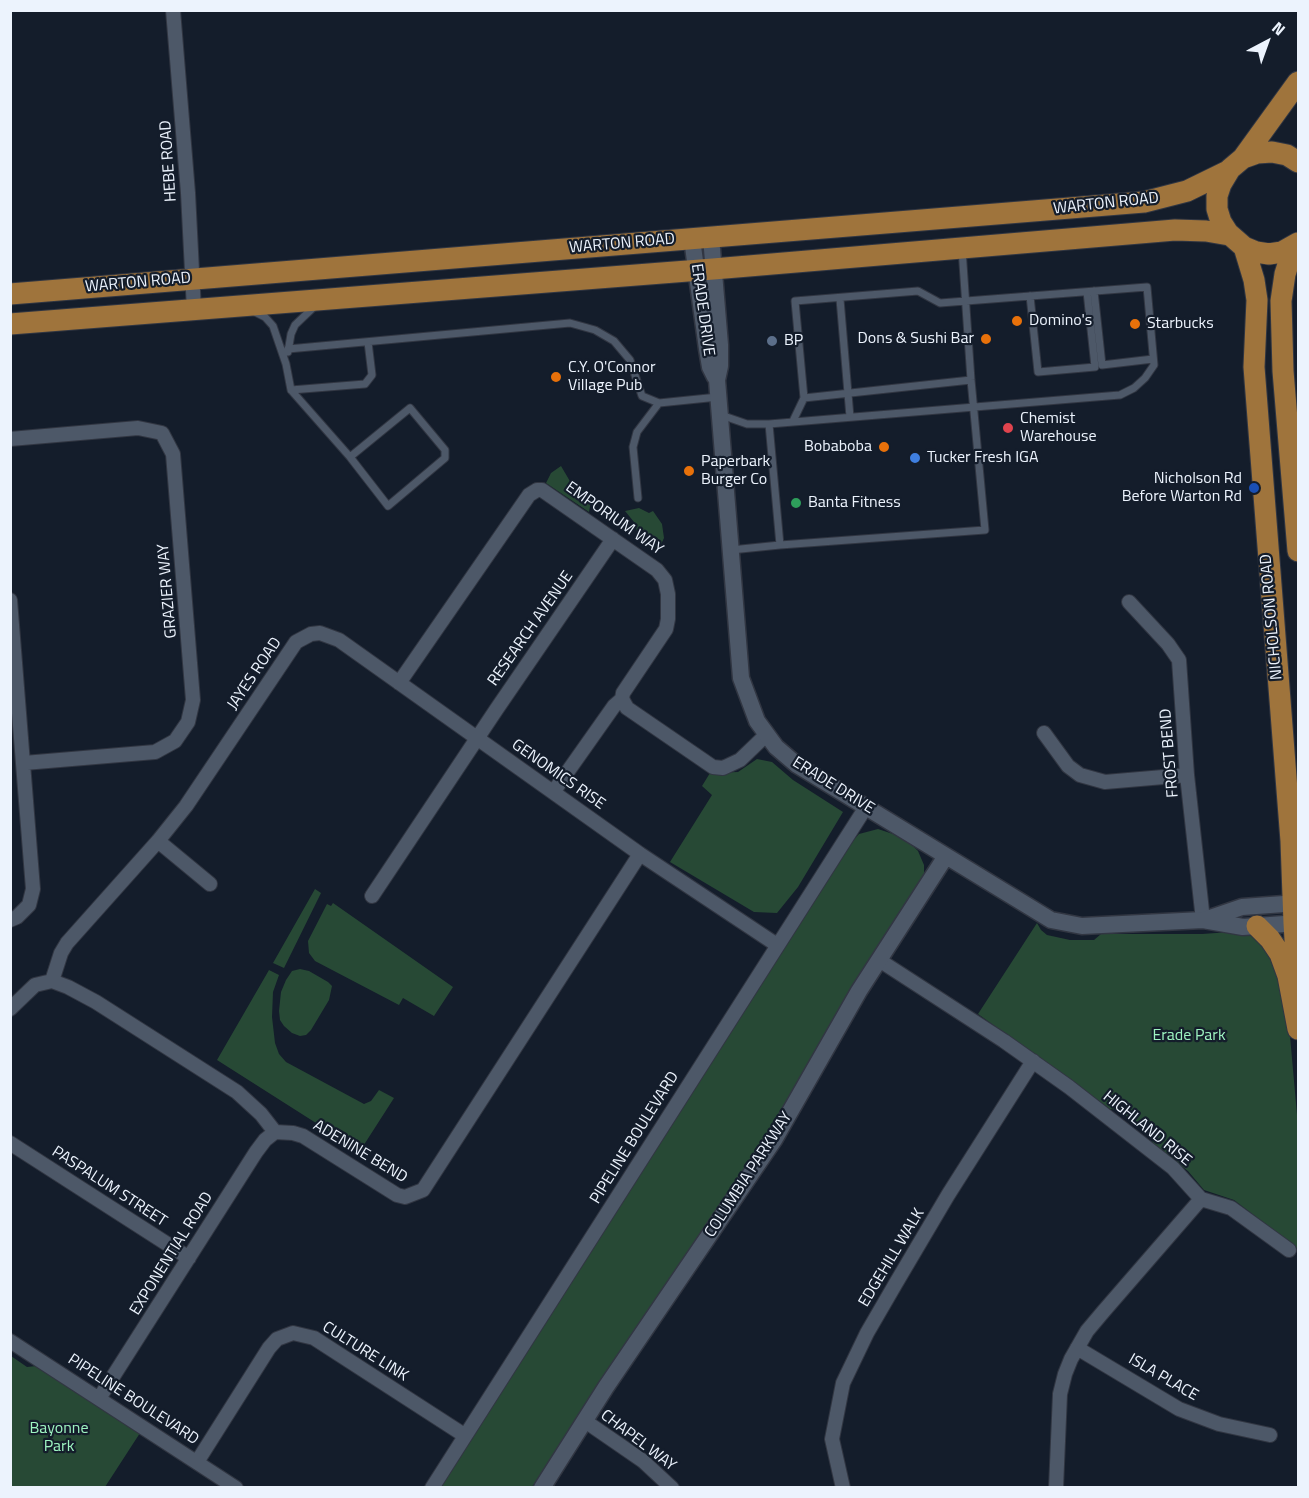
<!DOCTYPE html>
<html>
<head>
<meta charset="utf-8">
<style>
  body { margin:0 }
  #map { position:relative; width:1309px; height:1498px; overflow:hidden; background:#141d2b; font-family:"Titillium Web",sans-serif }
  canvas { display:block }
  .frame { position:absolute; inset:0; border:12px solid #ecf3fd; pointer-events:none }
  .north { position:absolute; left:1237px; top:12px; width:60px; height:60px; -webkit-text-stroke:4px #141d2b; paint-order:stroke; rotate:41deg; font-size:16px; font-weight:700; line-height:24px; text-align:center; color:#ecf3fd }
  .north::after { content:''; display:block; margin:auto; width:21px; height:27px; background:#ecf3fd; clip-path:polygon(50% 0,100% 100%,50% 72%,0 100%) }
</style>
</head>
<body>
<div id="map">
<canvas width="1309" height="1498"></canvas>
<div class="frame"></div>
<div class="north">N</div>
</div>
<script>
const context = document.querySelector('canvas').getContext('2d');
context.lineJoin = 'round';
function paint(path, color) { context.fillStyle = color; context.fill(path, 'evenodd'); }
const toPath = rows => new Path2D(rows.map(r => 'M' + r).join(''));
function strokePath(path, color, width, dash) { context.strokeStyle = color; context.lineWidth = width; context.lineCap = dash ? 'butt' : 'round'; context.setLineDash(dash || []); context.stroke(path); }
function drawText(font, color, halo, rows, align = 'center') {
  context.font = font + ' "Titillium Web",sans-serif'; context.lineWidth = 4.5; context.setLineDash([]); context.textBaseline = 'middle'; context.strokeStyle = halo; context.fillStyle = color; for (const [text, x, y, turn = 0] of rows) {
    context.save(); context.translate(x, y); context.rotate((+turn || 0) * Math.PI / 180); context.textAlign = isNaN(turn) ? turn : align; if (halo) context.strokeText(text, 0, 0); context.fillText(text, 0, 0); context.restore();
  }
}
paint(toPath([
  [561,466,571,483,592,495,589,512,546,483,551,473],
  [639,508,649,513,653,511,662,524,664,538,657,553,640,541,634,522,625,511],
  [757,759,772,762,793,780,843,812,798,887,777,913,754,912,670,862,712,795,702,786,710,773,738,772],
  [878,829,893,834,910,843,918,851,924,865,924,874,762,1146,616,1360,532,1487,440,1488,849,845,859,834],
  [315,889,321,893,284,968,273,963],
  [333,903,453,987,434,1016,403,998,399,1005,315,961,309,953,308,941,327,904,331,906],
  [1037,923,1041,930,1047,935,1070,940,1094,940,1101,934,1202,934,1244,931,1267,941,1287,1002,1298,1126,1298,1249,1234,1200,1204,1190,1188,1171,1153,1144,1151,1135,1119,1110,1110,1109,978,1014],
  [300,969,309,971,328,982,332,986,329,1000,311,1030,306,1035,300,1036,292,1033,284,1026,280,1020,279,1011,281,992,286,980,292,971],
  [269,970,279,975,273,992,272,1017,275,1043,279,1054,286,1062,364,1104,371,1101,379,1090,394,1098,360,1151,217,1060],
  [11,1356,27,1367,36,1366,140,1433,105,1487,11,1487]
]), '#274935');
const service = toPath([
  [1094,291,1102,365,1153,359],
  [1030,296,1038,372,1095,367,1087,292],
  [840,299,850,417],
  [253,311,265,317,273,326,286,364,291,390,350,457,388,506,445,458,445,450,410,408,350,457],
  [288,349,570,323,595,330,614,341,630,360,642,396,659,403,718,397],
  [288,352,291,334,295,325,316,305],
  [291,390,365,384,372,375,368,342],
  [804,398,971,380],
  [721,415,747,424,769,424,1120,395,1134,388,1145,378,1154,365,1147,287,940,303,918,291,795,301,804,398,793,421],
  [638,498,633,447,637,432,659,403],
  [780,545,985,530,971,380,962,249],
  [731,550,780,545,769,424]
]);
const minor = toPath([
  [173,10,188,193,194,310],
  [10,439,138,428,162,433,173,454,193,700,188,722,175,741,155,752,24,763],
  [10,600,33,889,29,905,17,917,10,920],
  [1129,602,1168,644,1179,660,1187,775,1203,920],
  [399,683,529,495,537,490,542,490,657,570,665,580,668,594,668,619,666,629,623,693,622,699,627,708,713,767,723,768,740,760,766,735],
  [1044,733,1068,766,1080,775,1105,782,1187,775],
  [554,791,614,706,622,699],
  [158,841,210,884],
  [372,896,496,710,613,539],
  [879,960,1004,1041,1069,1087,1173,1168,1201,1199,1231,1208,1289,1250],
  [52,981,61,953,67,943,158,841,186,806,292,648,296,642,311,634,320,633,339,640,640,854,777,945],
  [10,1009,35,985,52,981,68,987,96,1002,237,1092,261,1114,275,1132],
  [275,1132,293,1133,303,1136,397,1195,405,1197,423,1190,640,854],
  [10,1143,189,1258],
  [10,1341,236,1488],
  [1077,1348,1179,1409,1219,1424,1270,1435],
  [100,1397,256,1152,265,1140,275,1132],
  [585,1421,643,1461,672,1488],
  [197,1462,269,1348,277,1339,293,1333,314,1338,464,1435],
  [432,1488,866,807],
  [843,1488,832,1439,843,1383,867,1333,896,1283,948,1195,1033,1061],
  [1056,1488,1060,1394,1065,1374,1071,1359,1087,1331,1103,1312,1201,1199]
]);
const tertiary = toPath([
  [711,237,720,345,720,366,717,380,741,678,757,721,776,747,797,765,1051,920,1082,926,1203,920,1243,927,1298,923],
  [692,239,707,349,710,367,715,377],
  [1207,919,1242,907,1298,903],
  [542,1488,606,1387,774,1140,859,991,946,856]
]);
const primary = toPath([
  [1243,158,1298,82],
  [1298,162,1287,155,1272,152,1257,153,1243,158,1230,169,1221,184,1217,196,1217,209,1221,222,1228,233,1244,247,1256,252,1269,254,1282,252,1298,243],
  [1294,246,1285,274,1281,301,1283,371,1298,551],
  [1244,247,1254,280,1257,300,1254,367,1291,841,1294,923,1298,988],
  [10,294,1144,202,1187,191,1228,171],
  [10,324,713,269,1175,230,1206,231,1229,235],
  [1257,926,1270,939,1280,954,1288,976,1298,1029]
]);
strokePath(service, '#313642', 9);
strokePath(minor, '#313642', 16);
strokePath(tertiary, '#313642', 19);
strokePath(primary, '#313642', 23);
strokePath(service, '#4d5868', 7);
strokePath(minor, '#4d5868', 14);
strokePath(tertiary, '#4d5868', 16);
strokePath(primary, '#9f743c', 21);
for (const [x, y, r, color] of [
  [1017,321,6,"#e8710a"],
  [1135,324,6,"#e8710a"],
  [986,339,6,"#e8710a"],
  [772,341,6,"#5c6f8a"],
  [556,377,6,"#e8710a"],
  [1008,428,6,"#e0444e"],
  [884,447,6,"#e8710a"],
  [915,458,6,"#3f7fe0"],
  [689,471,6,"#e8710a"],
  [1254,488,6,"#1a4fb4"],
  [796,503,6,"#2e9e5b"]
]) { const dot = new Path2D(); dot.arc(x, y, r, 0, 2 * Math.PI); context.fillStyle = color; context.fill(dot); strokePath(dot, '#141d2b', 2); }
drawText('16px', '#ecf3fd', '#141d2b', [
  ["HEBE ROAD",169,161,-94],
  ["WARTON ROAD",1106,204,-6],
  ["WARTON ROAD",622,244,-5],
  ["WARTON ROAD",138,283,-5],
  ["ERADE DRIVE",702,310,82],
  ["EMPORIUM WAY",614,519,35],
  ["GRAZIER WAY",168,591,-95],
  ["NICHOLSON ROAD",1272,617,-95],
  ["RESEARCH AVENUE",531,629,-55],
  ["JAYES ROAD",255,674,-56],
  ["FROST BEND",1170,753,-95],
  ["GENOMICS RISE",558,775,35],
  ["ERADE DRIVE",833,786,32],
  ["HIGHLAND RISE",1147,1129,39],
  ["PIPELINE BOULEVARD",635,1138,-58],
  ["ADENINE BEND",360,1152,31],
  ["COLUMBIA PARKWAY",749,1175,-57],
  ["PASPALUM STREET",109,1187,33],
  ["EXPONENTIAL ROAD",172,1254,-58],
  ["EDGEHILL WALK",892,1258,-59],
  ["CULTURE LINK",365,1352,32],
  ["ISLA PLACE",1163,1378,30],
  ["PIPELINE BOULEVARD",133,1400,33],
  ["CHAPEL WAY",638,1441,37]
]);
drawText('16px', '#ecf3fd', '#141d2b', [
  ["Domino's",1029,321],
  ["Starbucks",1147,324],
  ["Dons & Sushi Bar",974,339,"right"],
  ["BP",784,341],
  ["C.Y. O'Connor",568,368],
  ["Village Pub",568,386],
  ["Chemist",1020,419],
  ["Warehouse",1020,437],
  ["Bobaboba",872,447,"right"],
  ["Tucker Fresh IGA",927,458],
  ["Paperbark",701,462],
  ["Burger Co",701,480],
  ["Nicholson Rd",1242,479,"right"],
  ["Before Warton Rd",1242,497,"right"],
  ["Banta Fitness",808,503]
], 'left');
drawText('16px', '#9ef4c1', '#141d2b', [
  ["Erade Park",1189,1036],
  ["Bayonne",59,1429],
  ["Park",59,1447]
]);
</script>
</body>
</html>
